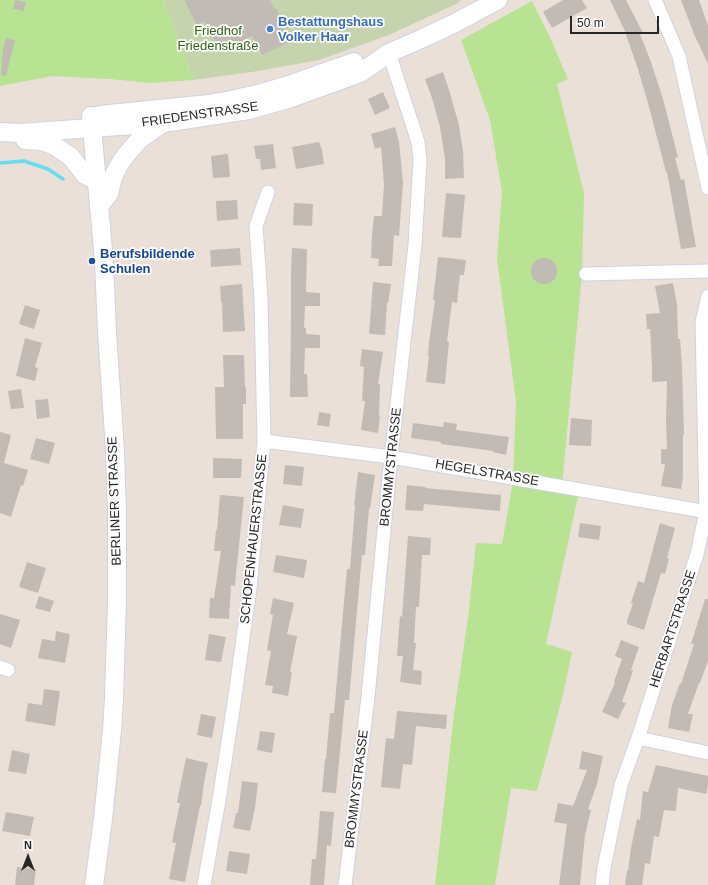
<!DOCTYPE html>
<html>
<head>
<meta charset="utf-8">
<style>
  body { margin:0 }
  #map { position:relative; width:708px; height:885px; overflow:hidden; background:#eae0d7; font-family:Helvetica,sans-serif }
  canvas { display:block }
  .north { position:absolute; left:8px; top:837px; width:40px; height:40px; -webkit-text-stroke:3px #fff; paint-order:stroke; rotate:0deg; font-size:11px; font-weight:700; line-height:16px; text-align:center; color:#272727 }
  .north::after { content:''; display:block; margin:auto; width:14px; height:18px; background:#272727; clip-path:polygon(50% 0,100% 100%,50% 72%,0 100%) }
  .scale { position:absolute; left:570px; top:16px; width:89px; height:18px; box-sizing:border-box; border:2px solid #272727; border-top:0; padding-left:5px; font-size:12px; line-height:14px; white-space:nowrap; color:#272727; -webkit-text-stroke:3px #fff; paint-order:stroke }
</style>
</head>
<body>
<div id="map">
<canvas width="708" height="885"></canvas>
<div class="north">N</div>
<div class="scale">50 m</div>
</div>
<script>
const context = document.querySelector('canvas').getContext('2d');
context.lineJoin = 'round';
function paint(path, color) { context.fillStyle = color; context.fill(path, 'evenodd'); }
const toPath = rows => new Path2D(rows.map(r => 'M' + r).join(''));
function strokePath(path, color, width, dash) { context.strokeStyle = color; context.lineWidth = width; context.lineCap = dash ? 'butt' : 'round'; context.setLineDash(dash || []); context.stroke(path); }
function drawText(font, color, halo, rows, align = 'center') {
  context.font = font + ' Helvetica,sans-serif'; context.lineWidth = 3.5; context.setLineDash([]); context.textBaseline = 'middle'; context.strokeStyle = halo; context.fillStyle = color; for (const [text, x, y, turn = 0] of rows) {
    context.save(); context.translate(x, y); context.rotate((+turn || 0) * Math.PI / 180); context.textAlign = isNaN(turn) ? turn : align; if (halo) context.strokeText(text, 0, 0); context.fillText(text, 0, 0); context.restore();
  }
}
paint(toPath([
  [0,0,163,0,193,80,150,83,110,79,52,76,0,86],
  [532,1,549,35,568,79,557,84,584,193,582,274,562,486,579,492,546,644,572,652,562,699,537,791,511,788,495,885,435,885,454,714,468,618,476,543,502,544,513,481,516,402,497,258,502,192,490,120,461,40]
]), '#b8e392');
paint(toPath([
  [163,0,461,0,458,3,389,35,319,60,252,72,193,80]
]), '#c6d4ae');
strokePath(toPath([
  [0,163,24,161,48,169,63,179]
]), '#66ddf0', 3.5);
paint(toPath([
  [15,0,26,2,24,11,13,9],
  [184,0,270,0,274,9,276,8,283,22,281,23,290,42,262,55,252,36,228,48,226,45,218,49,204,21,197,25],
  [563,0,582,0,587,8,552,28,543,12],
  [610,0,626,0,643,33,640,34,651,62,663,99,678,157,675,158,681,180,684,179,696,247,681,249,667,172,666,172,648,103,637,66,624,29],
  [681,0,699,0,708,26,708,64,694,34],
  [6,38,15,40,6,76,1,75,3,49],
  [443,72,449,90,459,125,463,151,464,178,445,179,445,159,440,127,432,98,425,79],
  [383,92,390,108,375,115,368,99],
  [395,127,399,142,403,183,399,236,394,235,392,266,378,266,379,259,371,258,372,234,374,216,382,216,384,184,381,147,375,149,371,134],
  [319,142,322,150,324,164,296,169,292,147],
  [273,144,276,168,261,170,260,159,256,159,254,146],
  [228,154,230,177,213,178,211,156],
  [446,193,465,195,461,238,442,237],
  [237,200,238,219,217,221,216,201],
  [294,203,313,204,312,226,293,225],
  [240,248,241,265,211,267,210,250],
  [292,248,307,249,306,292,320,293,320,306,305,306,304,328,306,328,306,334,320,335,320,348,305,348,304,374,307,374,308,397,290,397,291,319,291,272],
  [438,257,466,260,464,275,460,275,457,303,452,302,447,341,449,342,445,384,426,382,429,356,428,356,429,343,435,300,433,300],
  '531 271a13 13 0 1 1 26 0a13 13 0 1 1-26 0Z',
  [373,282,391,284,388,303,387,303,385,335,369,334],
  [673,283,677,305,678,339,680,339,682,366,684,435,683,435,683,477,681,489,661,486,665,464,661,464,661,449,667,449,666,420,667,381,652,382,652,367,650,329,647,329,646,314,660,313,655,286],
  [242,284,245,331,223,332,222,302,221,302,220,286],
  [25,305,40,310,34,329,19,324],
  [25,338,42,343,35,367,38,368,35,381,16,376],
  [362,349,383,352,378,384,380,384,379,416,380,416,378,433,361,430,365,401,362,401,364,367,360,366],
  [223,355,244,355,245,387,246,387,246,404,243,404,243,439,216,439,215,387,224,387],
  [21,389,24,408,11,409,8,391],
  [48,399,50,417,37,419,35,400],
  [319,412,331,414,329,427,317,425],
  [571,418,592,420,591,446,569,445],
  [444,422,457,424,456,430,509,437,506,455,493,452,494,451,441,444,441,442,411,438,413,423,443,427],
  [0,432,11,435,4,463,28,470,23,486,21,485,11,517,0,513],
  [36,438,55,443,49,464,30,459],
  [213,458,242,459,241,478,213,478],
  [285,465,304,467,302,486,283,484],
  [358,472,375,475,370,508,369,508,365,555,362,555,349,700,345,700,336,793,322,792,325,759,326,759,330,713,334,713,347,569,350,569,355,506,354,506],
  [407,485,426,487,425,488,489,494,501,495,500,511,424,504,423,511,405,510],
  [220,495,244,497,236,574,235,586,231,585,229,619,209,618,210,598,214,598,221,551,214,551,216,530,217,530],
  [283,505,304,509,301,528,279,525],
  [580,523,601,526,599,540,578,537],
  [660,523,675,528,667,558,669,559,665,574,661,573,644,630,627,624,627,620,633,604,631,603,638,581,644,583],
  [408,536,431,538,430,555,422,555,419,607,416,607,414,643,416,643,413,670,422,671,421,685,400,682,403,656,397,656,400,616,402,617],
  [276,555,307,560,304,578,273,572],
  [27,562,46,568,38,593,19,587],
  [39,596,54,601,50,612,35,608],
  [273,598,294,603,287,634,297,636,290,672,292,672,288,696,272,693,273,686,265,685,271,651,267,650,273,615,270,614],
  [705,599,708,599,708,661,700,683,699,683,688,714,693,714,689,732,668,728,672,705,680,683,681,684,694,644,691,644],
  [0,614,20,620,11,648,0,644],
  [56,631,70,634,65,663,38,658,42,639,55,641],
  [209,634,226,637,221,662,205,660],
  [621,640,639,647,631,670,633,671,622,702,626,703,618,719,602,712,615,683,614,682,622,659,615,656],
  [44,689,60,691,55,726,25,721,28,703,42,705],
  [397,711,447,715,446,729,416,726,412,765,403,764,400,789,381,787,386,738,394,739],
  [201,714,216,717,212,738,197,735],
  [260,731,275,733,272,753,257,750],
  [12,750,30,754,26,774,8,771],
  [582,751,603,756,597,784,588,809,591,810,585,835,580,885,559,885,567,824,554,822,558,803,573,806,587,770,579,769],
  [186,758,208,763,204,783,201,806,200,806,185,882,169,879,176,843,172,842,180,803,177,803,180,787],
  [656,765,708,776,708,785,706,794,678,788,676,811,664,810,659,837,654,836,650,864,645,863,642,885,625,885,627,871,628,871,631,848,637,819,640,820,643,791,648,792],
  [242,781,258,783,255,808,250,831,233,828,236,813,238,813],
  [320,811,334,812,331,846,327,845,324,885,310,885,312,859,316,859],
  [6,812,34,817,30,836,2,831],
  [229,851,250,854,247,874,226,871],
  [17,867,36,869,34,885,15,885]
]), '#c2bab4');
const minor = toPath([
  [655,0,679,56,708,188],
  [586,274,708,271],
  [264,441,391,457,708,512],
  [0,667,8,670],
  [638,738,708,753],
  [204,885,219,800,234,703,250,588,264,441,261,299,256,226,268,192],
  [345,885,368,697,391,457,415,245,420,160,418,142,389,53],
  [602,885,604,868,621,785,638,738,697,554,706,512,702,322,708,296]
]);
const secondary = toPath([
  [100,115,209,104,231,100,262,93,286,86,354,62],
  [91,116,104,261,107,332,115,451,117,515,117,601,114,698,112,730,103,819,94,885],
  [0,132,20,133,163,123,249,110,291,98,360,73,389,53,421,39,455,23,498,0],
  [25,140,42,141,55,146,71,157,85,175,97,181],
  [99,206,109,194,113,177,118,167,125,156,140,139,163,123]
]);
strokePath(minor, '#cdd3e1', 15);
strokePath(secondary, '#cdd3e1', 20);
strokePath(minor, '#fff', 13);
strokePath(secondary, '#fff', 18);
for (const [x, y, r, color] of [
  [270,29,4,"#3f7fe0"],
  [92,261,4,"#1a4fb4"]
]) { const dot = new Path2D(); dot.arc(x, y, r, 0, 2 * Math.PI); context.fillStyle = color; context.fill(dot); strokePath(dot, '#fff', 1.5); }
drawText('bold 13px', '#366cbe', '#fff', [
  ["Bestattungshaus",278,22],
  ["Volker Haar",278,37]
], 'left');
drawText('13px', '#316317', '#fff', [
  ["Friedhof",218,31],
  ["Friedenstraße",218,46]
]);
drawText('13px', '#272727', '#fff', [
  ["FRIEDENSTRASSE",200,115,-8],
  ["BROMMYSTRASSE",391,467,-84],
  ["HEGELSTRASSE",487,473,10],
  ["BERLINER STRASSE",115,501,-92],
  ["SCHOPENHAUERSTRASSE",254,539,-84],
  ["HERBARTSTRASSE",673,629,-72],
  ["BROMMYSTRASSE",357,789,-83]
]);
drawText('bold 13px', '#164399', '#fff', [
  ["Berufsbildende",100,254],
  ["Schulen",100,269]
], 'left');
</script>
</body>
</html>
